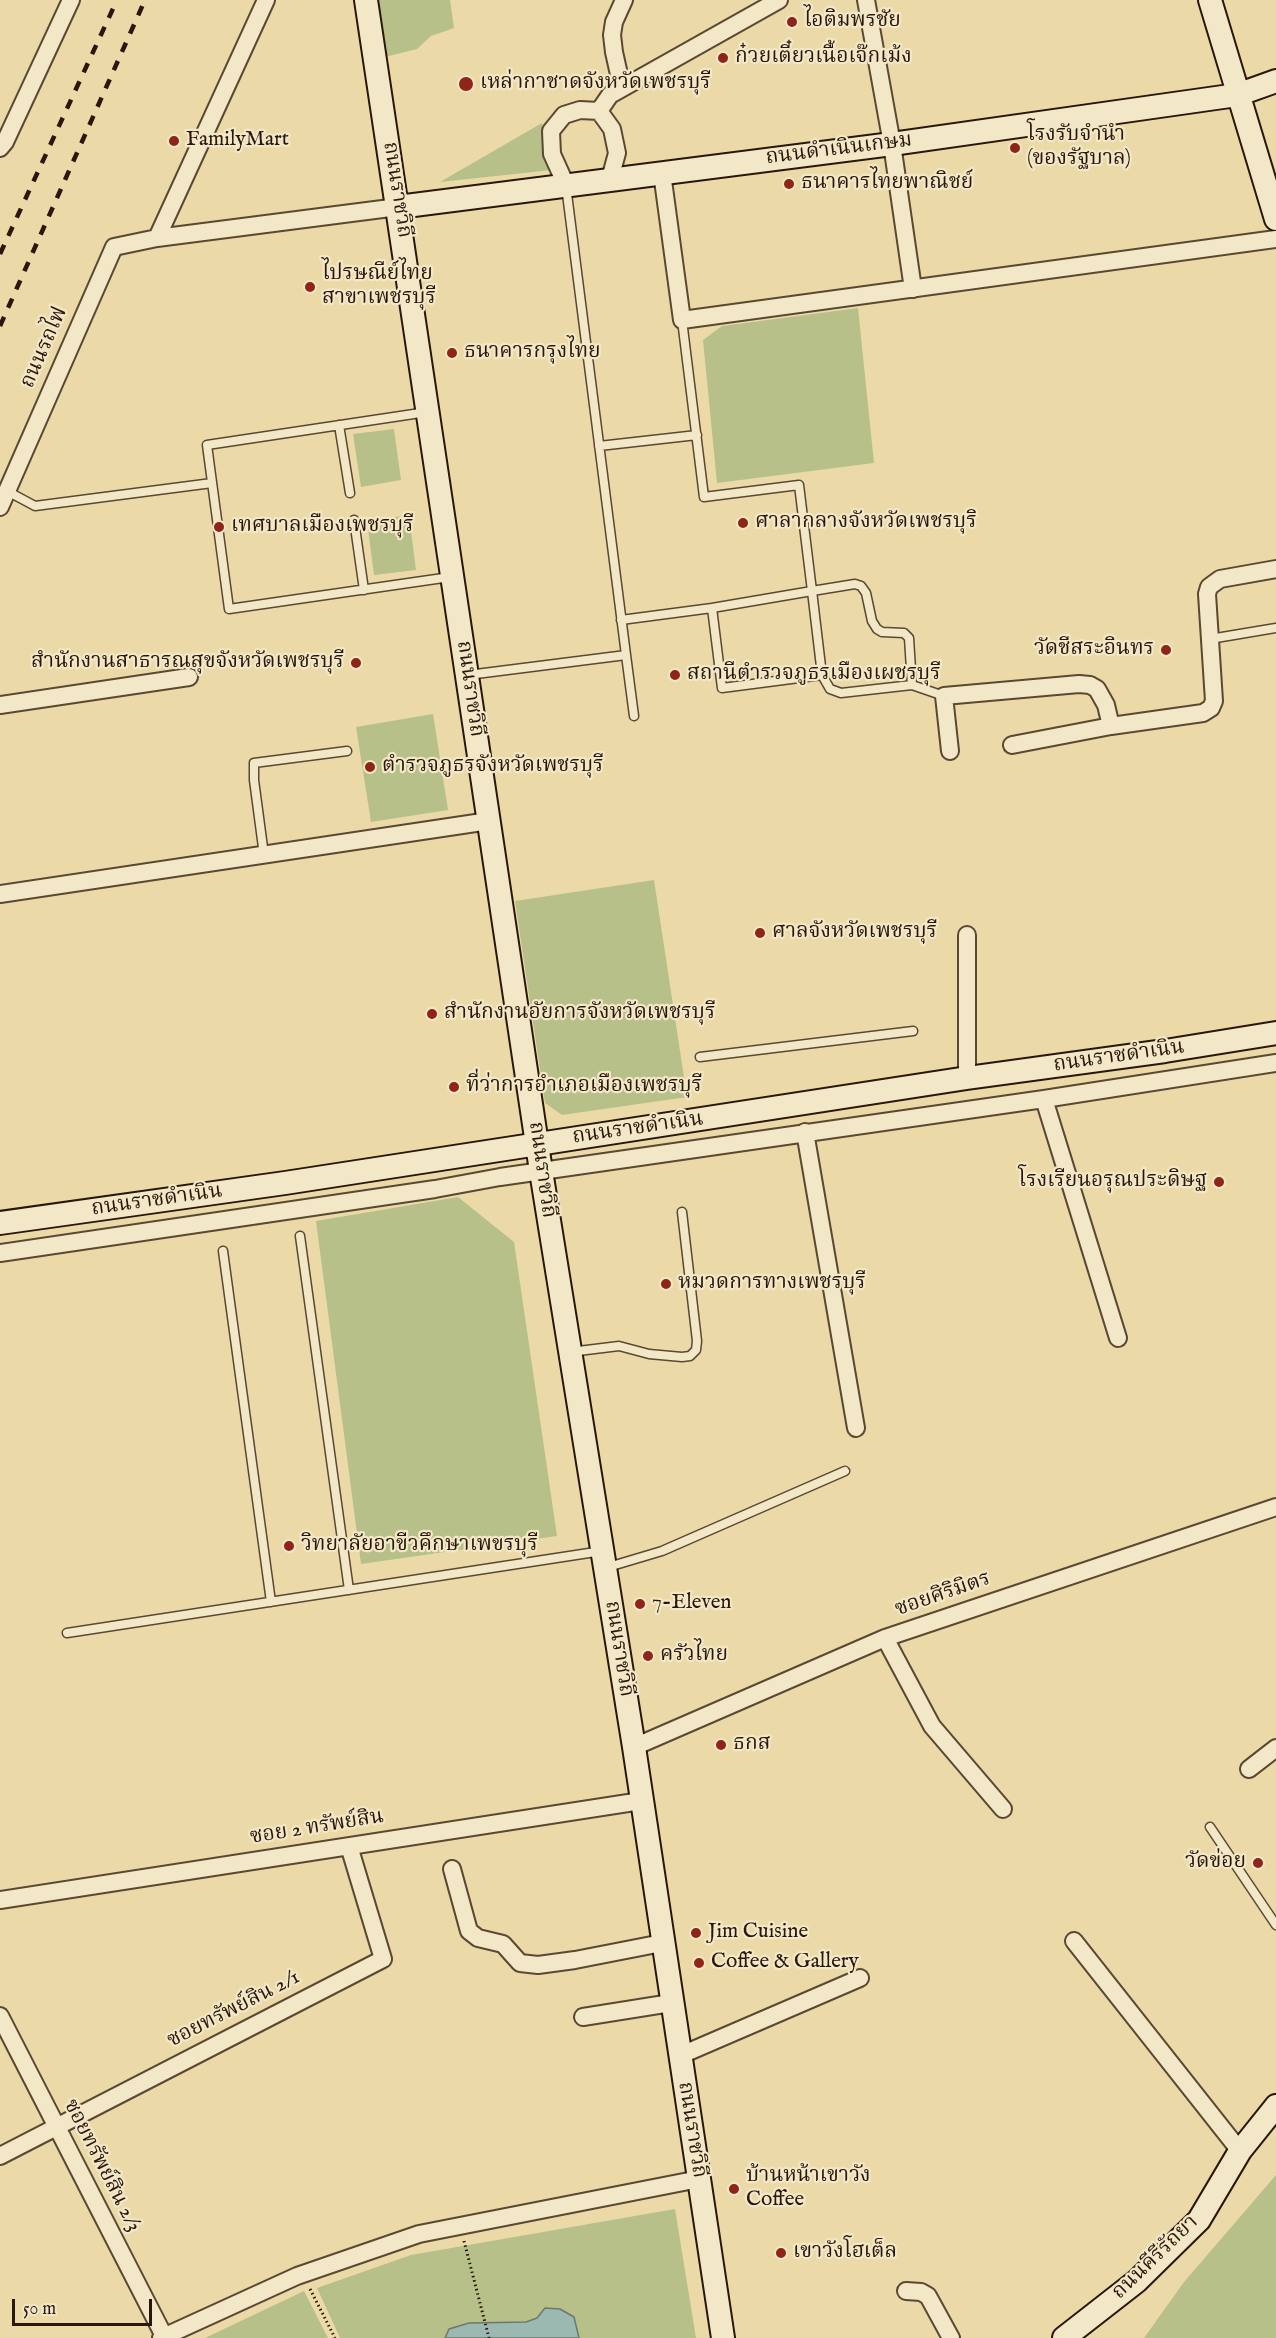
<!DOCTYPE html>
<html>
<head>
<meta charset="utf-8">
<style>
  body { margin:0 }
  #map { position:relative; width:1276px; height:2338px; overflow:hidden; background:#ebdaa8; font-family:"IM FELL English",serif }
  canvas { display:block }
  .scale { position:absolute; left:12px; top:2299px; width:140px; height:27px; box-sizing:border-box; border:3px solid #29170c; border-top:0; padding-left:8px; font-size:18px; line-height:21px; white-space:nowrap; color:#29170c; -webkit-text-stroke:4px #f2e7c6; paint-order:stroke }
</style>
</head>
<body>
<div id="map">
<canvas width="1276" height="2338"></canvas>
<div class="scale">50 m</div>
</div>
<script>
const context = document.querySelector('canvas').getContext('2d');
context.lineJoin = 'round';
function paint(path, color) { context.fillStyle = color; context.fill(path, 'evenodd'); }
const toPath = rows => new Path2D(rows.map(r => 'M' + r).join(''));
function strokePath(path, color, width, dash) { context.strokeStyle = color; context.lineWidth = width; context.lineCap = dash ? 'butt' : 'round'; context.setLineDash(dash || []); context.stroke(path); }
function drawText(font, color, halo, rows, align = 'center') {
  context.font = font + ' "IM FELL English","Noto Serif Thai",serif'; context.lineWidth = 4.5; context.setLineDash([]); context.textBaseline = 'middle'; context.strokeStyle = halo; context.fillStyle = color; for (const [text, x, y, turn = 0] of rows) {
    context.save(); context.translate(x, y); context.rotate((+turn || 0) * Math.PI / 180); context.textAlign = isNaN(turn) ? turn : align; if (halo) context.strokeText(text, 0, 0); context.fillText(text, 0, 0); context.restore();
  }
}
paint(toPath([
  [376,0,450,0,454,28,431,36,417,49,385,57],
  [542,123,552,170,440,182],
  [858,308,874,463,717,483,703,340,722,326],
  [394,429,401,480,361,487,353,434],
  [409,515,416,570,374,575,367,521],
  [433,714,448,810,371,822,356,727],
  [654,880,687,1097,562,1115,545,1103,515,901],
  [458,1197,514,1242,557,1536,361,1564,316,1221],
  [1276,2175,1276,2338,1144,2338,1184,2282],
  [675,2209,696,2338,340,2338,317,2288,411,2255],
  [304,2291,328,2338,205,2338]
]), '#b7c088');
const water = toPath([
  [545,2308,560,2309,574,2317,579,2338,445,2338,449,2329,469,2323,526,2322,537,2318,545,2308]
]);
paint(water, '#9bb8b1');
strokePath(water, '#6d786f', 1.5);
const lane = toPath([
  [682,320,704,497,799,485,812,591,822,675,722,688,712,608,812,591,855,584,861,586,866,593,872,621,877,629,882,632,904,633,909,638,912,685],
  [427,412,207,445,229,609,450,577],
  [339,425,350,493],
  [599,446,697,435],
  [7,491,35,506,212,483],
  [354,520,364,590],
  [621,620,712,608],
  [1210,639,1276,628],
  [626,655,634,716],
  [468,675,626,655,566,186],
  [822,675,830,689,841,693,912,685,944,696],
  [264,855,254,780,254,763,347,751],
  [700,1057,913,1031],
  [300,1236,349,1590],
  [223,1251,271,1602],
  [570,1352,619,1346,649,1354,682,1357,690,1356,696,1350,697,1341,682,1212],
  [605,1568,662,1551,845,1471],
  [67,1633,602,1551],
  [1210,1827,1276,1925]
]);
const street = toPath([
  [866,0,892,144,913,289],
  [622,88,614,52,612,35,614,22,624,0],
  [599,111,610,95,779,0],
  [0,148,5,142,71,0],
  [662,173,682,320,1276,239],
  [566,185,552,154,551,131,564,115,580,110,599,111,612,129,617,153,610,179],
  [157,238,266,0],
  [0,507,114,247,157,238,398,207],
  [0,705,189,677],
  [1012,745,1111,726],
  [950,751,944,696,1079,684,1090,685,1097,689,1106,705,1111,726,1203,713,1211,708,1214,701,1207,594,1209,587,1220,579,1276,569],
  [0,894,489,821],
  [967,935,967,1078],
  [1044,1099,1118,1338],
  [805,1132,856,1428],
  [0,1253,435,1189,500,1177,1044,1099,1276,1063],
  [885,1638,932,1726,1003,1809],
  [634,1747,885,1638,1276,1507],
  [1249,1769,1276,1748],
  [452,1869,469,1931,478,1938,503,1944,520,1963,538,1965,575,1960,662,1943],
  [0,1900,641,1801],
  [1074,1941,1240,2151],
  [0,2016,164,2336],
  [583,2017,671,2003],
  [679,2056,860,1978],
  [0,2156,383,1959,349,1846],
  [906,2291,921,2292,928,2296,951,2338],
  [161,2338,297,2276,419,2234,699,2179]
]);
const secondary = toPath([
  [366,0,541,1171,634,1747,723,2338],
  [1210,0,1276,219],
  [398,207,892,144,1237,95,1276,81],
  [0,1223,285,1183,967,1078,1165,1051,1276,1033],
  [1064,2338,1137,2281,1199,2220,1240,2151,1276,2106]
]);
strokePath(lane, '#5a4833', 11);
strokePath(street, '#5a4833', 20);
strokePath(secondary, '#29170c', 26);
strokePath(toPath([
  [464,2241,489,2338],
  [310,2289,335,2338]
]), '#29170c', 3, [1.5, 3]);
strokePath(lane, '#f2e7c6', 8);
strokePath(street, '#f2e7c6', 16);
strokePath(secondary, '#f2e7c6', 22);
strokePath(toPath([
  [0,254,117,0],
  [0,326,145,0]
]), '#29170c', 4.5, [10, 10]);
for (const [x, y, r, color] of [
  [792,22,6,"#8f2418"],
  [723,58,6,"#8f2418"],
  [466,84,8,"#8f2418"],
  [174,141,6,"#8f2418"],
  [1015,148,6,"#8f2418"],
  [789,184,6,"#8f2418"],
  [310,287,6,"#8f2418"],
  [452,353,6,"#8f2418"],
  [743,523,6,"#8f2418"],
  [219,527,6,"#8f2418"],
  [1166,650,6,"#8f2418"],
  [356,663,6,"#8f2418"],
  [675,675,6,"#8f2418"],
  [370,767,6,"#8f2418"],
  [760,933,6,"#8f2418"],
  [432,1014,6,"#8f2418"],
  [454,1087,6,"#8f2418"],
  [1219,1182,6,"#8f2418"],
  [666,1284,6,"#8f2418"],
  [289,1546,6,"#8f2418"],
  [640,1604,6,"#8f2418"],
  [648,1656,6,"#8f2418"],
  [721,1745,6,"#8f2418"],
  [1258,1863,6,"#8f2418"],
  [696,1933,6,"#8f2418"],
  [699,1963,6,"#8f2418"],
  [734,2189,6,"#8f2418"],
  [781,2253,6,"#8f2418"]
]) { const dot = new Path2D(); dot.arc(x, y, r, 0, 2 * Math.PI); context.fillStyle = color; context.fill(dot); strokePath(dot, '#f2e7c6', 2); }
drawText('21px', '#29170c', '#f2e7c6', [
  ["ไอติมพรชัย",804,22],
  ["ก๋วยเตี๋ยวเนื้อเจ๊กเม้ง",735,58],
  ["เหล่ากาชาดจังหวัดเพชรบุรี",480,84],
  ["โรงรับจำนำ",1027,136],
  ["(ของรัฐบาล)",1027,160],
  ["FamilyMart",186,141],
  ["ธนาคารไทยพาณิชย์",801,184],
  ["ไปรษณีย์ไทย",322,275],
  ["สาขาเพชรบุรี",322,299],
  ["ธนาคารกรุงไทย",464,353],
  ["ศาลากลางจังหวัดเพชรบุริ",755,523],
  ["เทศบาลเมืองเพชรบุรี",231,527],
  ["วัดชีสระอินทร",1154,650,"right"],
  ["สำนักงานสาธารณสุขจังหวัดเพชรบุรี",344,663,"right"],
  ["สถานีตำรวจภูธรเมืองเผชรบุรี",687,675],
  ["ตำรวจภูธรจังหวัดเพชรบุรี",382,767],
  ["ศาลจังหวัดเพชรบุรี",772,933],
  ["สำนักงานอัยการจังหวัดเพชรบุรี",444,1014],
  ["ที่ว่าการอำเภอเมืองเพชรบุรี",466,1087],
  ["โรงเรียนอรุณประดิษฐ",1207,1182,"right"],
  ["หมวดการทางเพชรบุรี",678,1284],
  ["วิทยาลัยอาขีวคึกษาเพขรบุรี",301,1546],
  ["7-Eleven",652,1604],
  ["ครัวไทย",660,1656],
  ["ธกส",733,1745],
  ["วัดข่อย",1246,1863,"right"],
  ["Jim Cuisine",708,1933],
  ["Coffee & Gallery",711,1963],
  ["บ้านหน้าเขาวัง",746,2177],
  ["Coffee",746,2201],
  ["เขาวังโฮเต็ล",793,2253]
], 'left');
drawText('21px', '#29170c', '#f2e7c6', [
  ["ถนนดำเนินเกษม",839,150,-7],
  ["ถนนราชวิถี",396,190,81],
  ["ถนนรถไฟ",45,348,-66],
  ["ถนนราชวิถี",469,689,82],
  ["ถนนราชดำเนิน",1119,1057,-8],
  ["ถนนราชดำเนิน",638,1129,-8],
  ["ถนนราชวิถี",541,1170,82],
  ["ถนนราชดำเนิน",157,1201,-8],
  ["ซอยศิริมิตร",943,1595,-19],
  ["ถนนราชวิถี",618,1649,81],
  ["ซอย 2 ทรัพย์สิน",317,1828,-9],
  ["ซอยทรัพย์สิน 2/1",234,2010,-27],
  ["ถนนราชวิถี",691,2130,81],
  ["ซอยทรัพย์สิน 2/3",101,2166,63],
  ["ถนนคีรีรัถยา",1156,2258,-44]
]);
</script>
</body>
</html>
